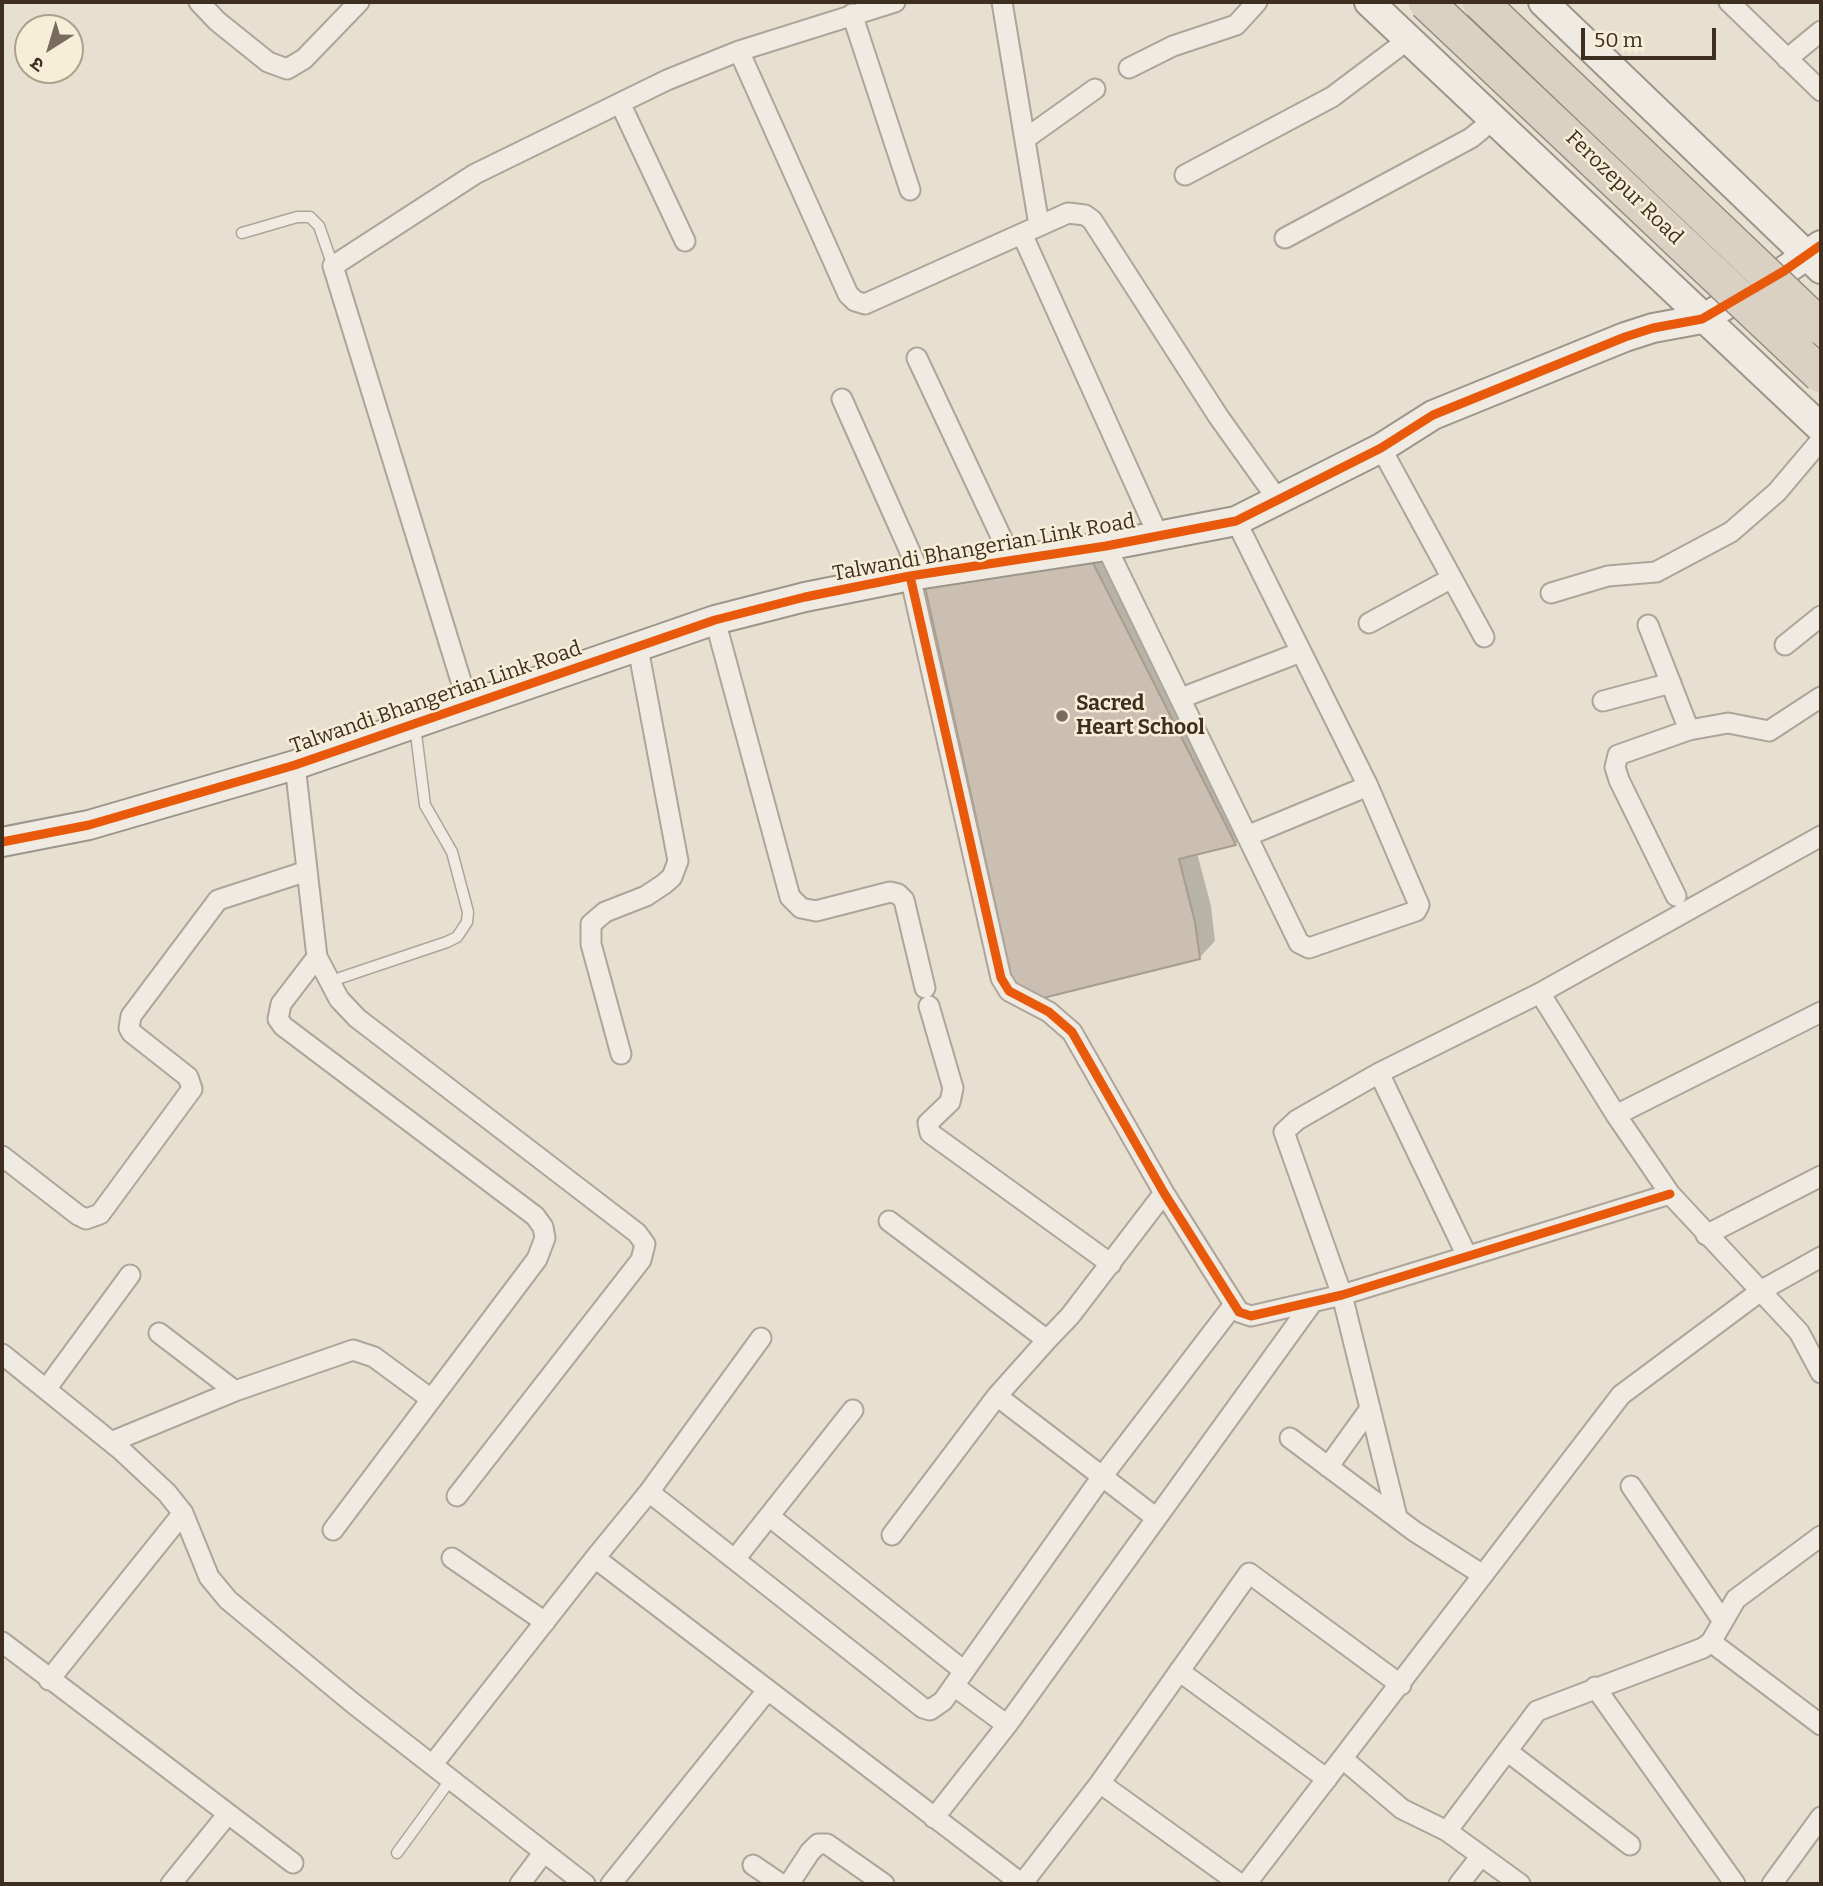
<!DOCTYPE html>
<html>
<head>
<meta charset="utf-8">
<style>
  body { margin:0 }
  #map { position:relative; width:1823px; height:1886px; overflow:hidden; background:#e7e0d1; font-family:Bitter,"Noto Sans Devanagari",serif }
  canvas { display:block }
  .frame { position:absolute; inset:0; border:4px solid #3d2e20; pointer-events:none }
  .north { position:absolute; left:14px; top:14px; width:70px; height:70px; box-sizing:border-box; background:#f7eed8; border:2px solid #ada18e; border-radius:50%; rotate:217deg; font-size:19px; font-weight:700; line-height:28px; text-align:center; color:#3d2e20 }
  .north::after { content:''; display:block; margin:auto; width:24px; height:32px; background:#786c5e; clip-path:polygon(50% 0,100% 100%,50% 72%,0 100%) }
  .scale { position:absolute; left:1581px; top:28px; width:135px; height:32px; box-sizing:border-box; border:4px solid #3d2e20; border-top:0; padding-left:9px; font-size:21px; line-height:24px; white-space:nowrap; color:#3d2e20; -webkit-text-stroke:5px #f7eed8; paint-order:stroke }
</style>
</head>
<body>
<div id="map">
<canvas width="1823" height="1886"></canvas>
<div class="frame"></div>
<div class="north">उ</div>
<div class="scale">50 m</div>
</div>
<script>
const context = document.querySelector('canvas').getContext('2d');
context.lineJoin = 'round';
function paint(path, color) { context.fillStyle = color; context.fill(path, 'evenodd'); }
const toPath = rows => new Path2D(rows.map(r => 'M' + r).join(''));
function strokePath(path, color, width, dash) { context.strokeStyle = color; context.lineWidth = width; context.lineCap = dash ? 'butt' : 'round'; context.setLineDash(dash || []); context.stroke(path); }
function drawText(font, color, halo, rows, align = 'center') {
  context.font = font + ' Bitter,serif'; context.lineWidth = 5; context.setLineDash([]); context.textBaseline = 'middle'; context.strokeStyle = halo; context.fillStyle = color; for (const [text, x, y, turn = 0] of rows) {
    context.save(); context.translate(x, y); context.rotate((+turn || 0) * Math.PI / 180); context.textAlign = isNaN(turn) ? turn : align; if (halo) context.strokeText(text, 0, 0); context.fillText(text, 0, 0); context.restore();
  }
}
paint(toPath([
  [1109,548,1251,828,1236,843,1197,853,1211,906,1215,941,1200,957,927,588]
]), '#0003');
const building = toPath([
  [1093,563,1236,845,1179,859,1195,922,1200,959,1039,999,1012,980,925,587,1093,563]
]);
paint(building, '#cbbfb2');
strokePath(building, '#a89c90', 2);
const lane = toPath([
  [242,233,297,217,310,217,319,226,333,266],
  [328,982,447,942,457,937,467,922,468,912,452,852,425,805,415,726],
  [397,1853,451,1779]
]);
const street = toPath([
  [199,2,217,21,268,62,287,69,304,59,359,2],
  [1002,2,1039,225],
  [1729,2,1821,91],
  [852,14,910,190],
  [739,51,848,294,855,301,865,304,1068,213,1085,215,1092,220,1218,416,1278,500],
  [1787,59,1821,31],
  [1129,68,1173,46,1236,25,1257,2],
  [620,103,685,241],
  [1025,139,1095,89],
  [1185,175,1332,97,1409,39],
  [1022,234,1158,535],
  [1285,238,1471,138,1493,120],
  [917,358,1012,560],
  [842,399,920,574],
  [1381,448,1484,637],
  [1106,546,1299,943,1309,948,1416,911,1419,905,1368,786,1236,521],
  [910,576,1001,978,1009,991,1049,1012,1072,1032,1164,1193,1239,1312,1251,1316,1342,1295,1670,1194],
  [1551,593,1608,576,1656,572,1731,532,1777,492,1821,440],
  [715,620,790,897,801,908,816,911,890,892,898,894,904,900,925,988],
  [1369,623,1452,578],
  [1648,625,1689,730],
  [1785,645,1821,616],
  [1181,698,1301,652],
  [1603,701,1671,683],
  [469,707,333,266,475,174,667,80,739,51,895,2],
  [295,765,317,957,339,999,357,1018,637,1233,645,1244,641,1260,457,1496],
  [1247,836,1368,786],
  [1821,836,1540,993,1616,1115,1670,1194,1799,1332,1821,1373],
  [1676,896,1619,780,1615,767,1618,755,1689,730,1728,723,1769,731,1821,697],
  [317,957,281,1004,278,1019,283,1026,535,1216,543,1227,545,1238,537,1259,333,1530],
  [929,1006,953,1088,950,1102,928,1123,930,1133,1111,1264],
  [621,1054,591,944,591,924,605,912,646,896,664,884,672,877,678,861,638,648],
  [1379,1073,1297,1120,1284,1132,1342,1295,1397,1517],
  [1616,1115,1821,1012],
  [2,1156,78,1215,86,1219,100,1214,192,1089,188,1077,132,1033,129,1028,131,1016,218,900,307,871],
  [889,1221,1047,1340,1070,1316,1164,1193],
  [1706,1235,1821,1176],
  [1467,1256,1379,1073,1540,993],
  [159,1333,235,1391],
  [761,1338,649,1492,595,1558,1022,1884],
  [2,1354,121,1450,167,1493,183,1513,209,1577,228,1600,354,1704,585,1884],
  [47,1388,130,1275],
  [997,1396,1047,1340],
  [1290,1438,1414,1531,1483,1575],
  [111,1442,235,1391,353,1350,374,1357,431,1399],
  [1328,1467,1369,1410],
  [1631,1486,1722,1620],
  [649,1492,923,1708,930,1710,943,1701,1101,1478,1232,1307],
  [769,1516,964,1671],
  [892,1535,997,1396,1155,1517],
  [452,1558,545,1622],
  [735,1559,853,1410],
  [2,1642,293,1863],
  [1711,1642,1821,1725],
  [1179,1671,1327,1779],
  [49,1680,183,1513],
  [954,1686,1007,1725],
  [1595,1687,1735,1884],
  [1507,1751,1630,1845],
  [1343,1759,1402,1809,1447,1831,1520,1884],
  [433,1764,595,1558],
  [934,1818,1007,1725,1312,1303],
  [1447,1831,1537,1711,1703,1648,1711,1642,1736,1599,1821,1536],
  [753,1865,781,1884],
  [171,1884,227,1815],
  [520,1884,544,1852],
  [611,1884,766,1692],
  [789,1884,810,1852,818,1844,827,1844,884,1884],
  [1022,1884,1100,1783],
  [1240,1884,1100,1783,1249,1573,1401,1685],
  [1246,1884,1621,1395,1762,1290,1821,1257],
  [1459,1884,1481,1856],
  [1772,1884,1821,1817]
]);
const secondary = toPath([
  [1369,2,1821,428],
  [1543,2,1821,269],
  [2,842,89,825,295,765,715,620,805,597,910,576,1106,546,1236,521,1381,448,1433,415,1625,337,1653,328,1702,319,1784,271,1821,245]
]);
strokePath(lane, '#ada599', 13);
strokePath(street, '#ada599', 23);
strokePath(secondary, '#9c958a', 32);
strokePath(lane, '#efebe3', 10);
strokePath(street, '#efebe3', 19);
strokePath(secondary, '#efebe3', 28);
const highwayBridge = toPath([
  [1426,2,1821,375],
  [1480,2,1821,327]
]);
strokePath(highwayBridge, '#928b80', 38, []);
strokePath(highwayBridge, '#dad1c2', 35);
strokePath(toPath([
  [910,576,1001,978,1009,991,1049,1012,1072,1032,1164,1193,1239,1312,1251,1316,1342,1295,1670,1194],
  [2,842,89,825,295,765,715,620,805,597,910,576,1106,546,1236,521,1381,448,1433,415,1625,337,1653,328,1702,319,1784,271,1821,245]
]), '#e8590c', 9);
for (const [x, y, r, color] of [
  [1062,716,7,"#786c5e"]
]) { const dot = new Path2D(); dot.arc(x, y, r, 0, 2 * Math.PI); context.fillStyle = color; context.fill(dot); strokePath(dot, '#f7eed8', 2.5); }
drawText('21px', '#3d2e20', '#f7eed8', [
  ["Ferozepur Road",1624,188,44],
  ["Talwandi Bhangerian Link Road",984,548,-10],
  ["Talwandi Bhangerian Link Road",436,698,-19]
]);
drawText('bold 21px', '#3d2e20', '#f7eed8', [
  ["Sacred",1076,704],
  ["Heart School",1076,728]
], 'left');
</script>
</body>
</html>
